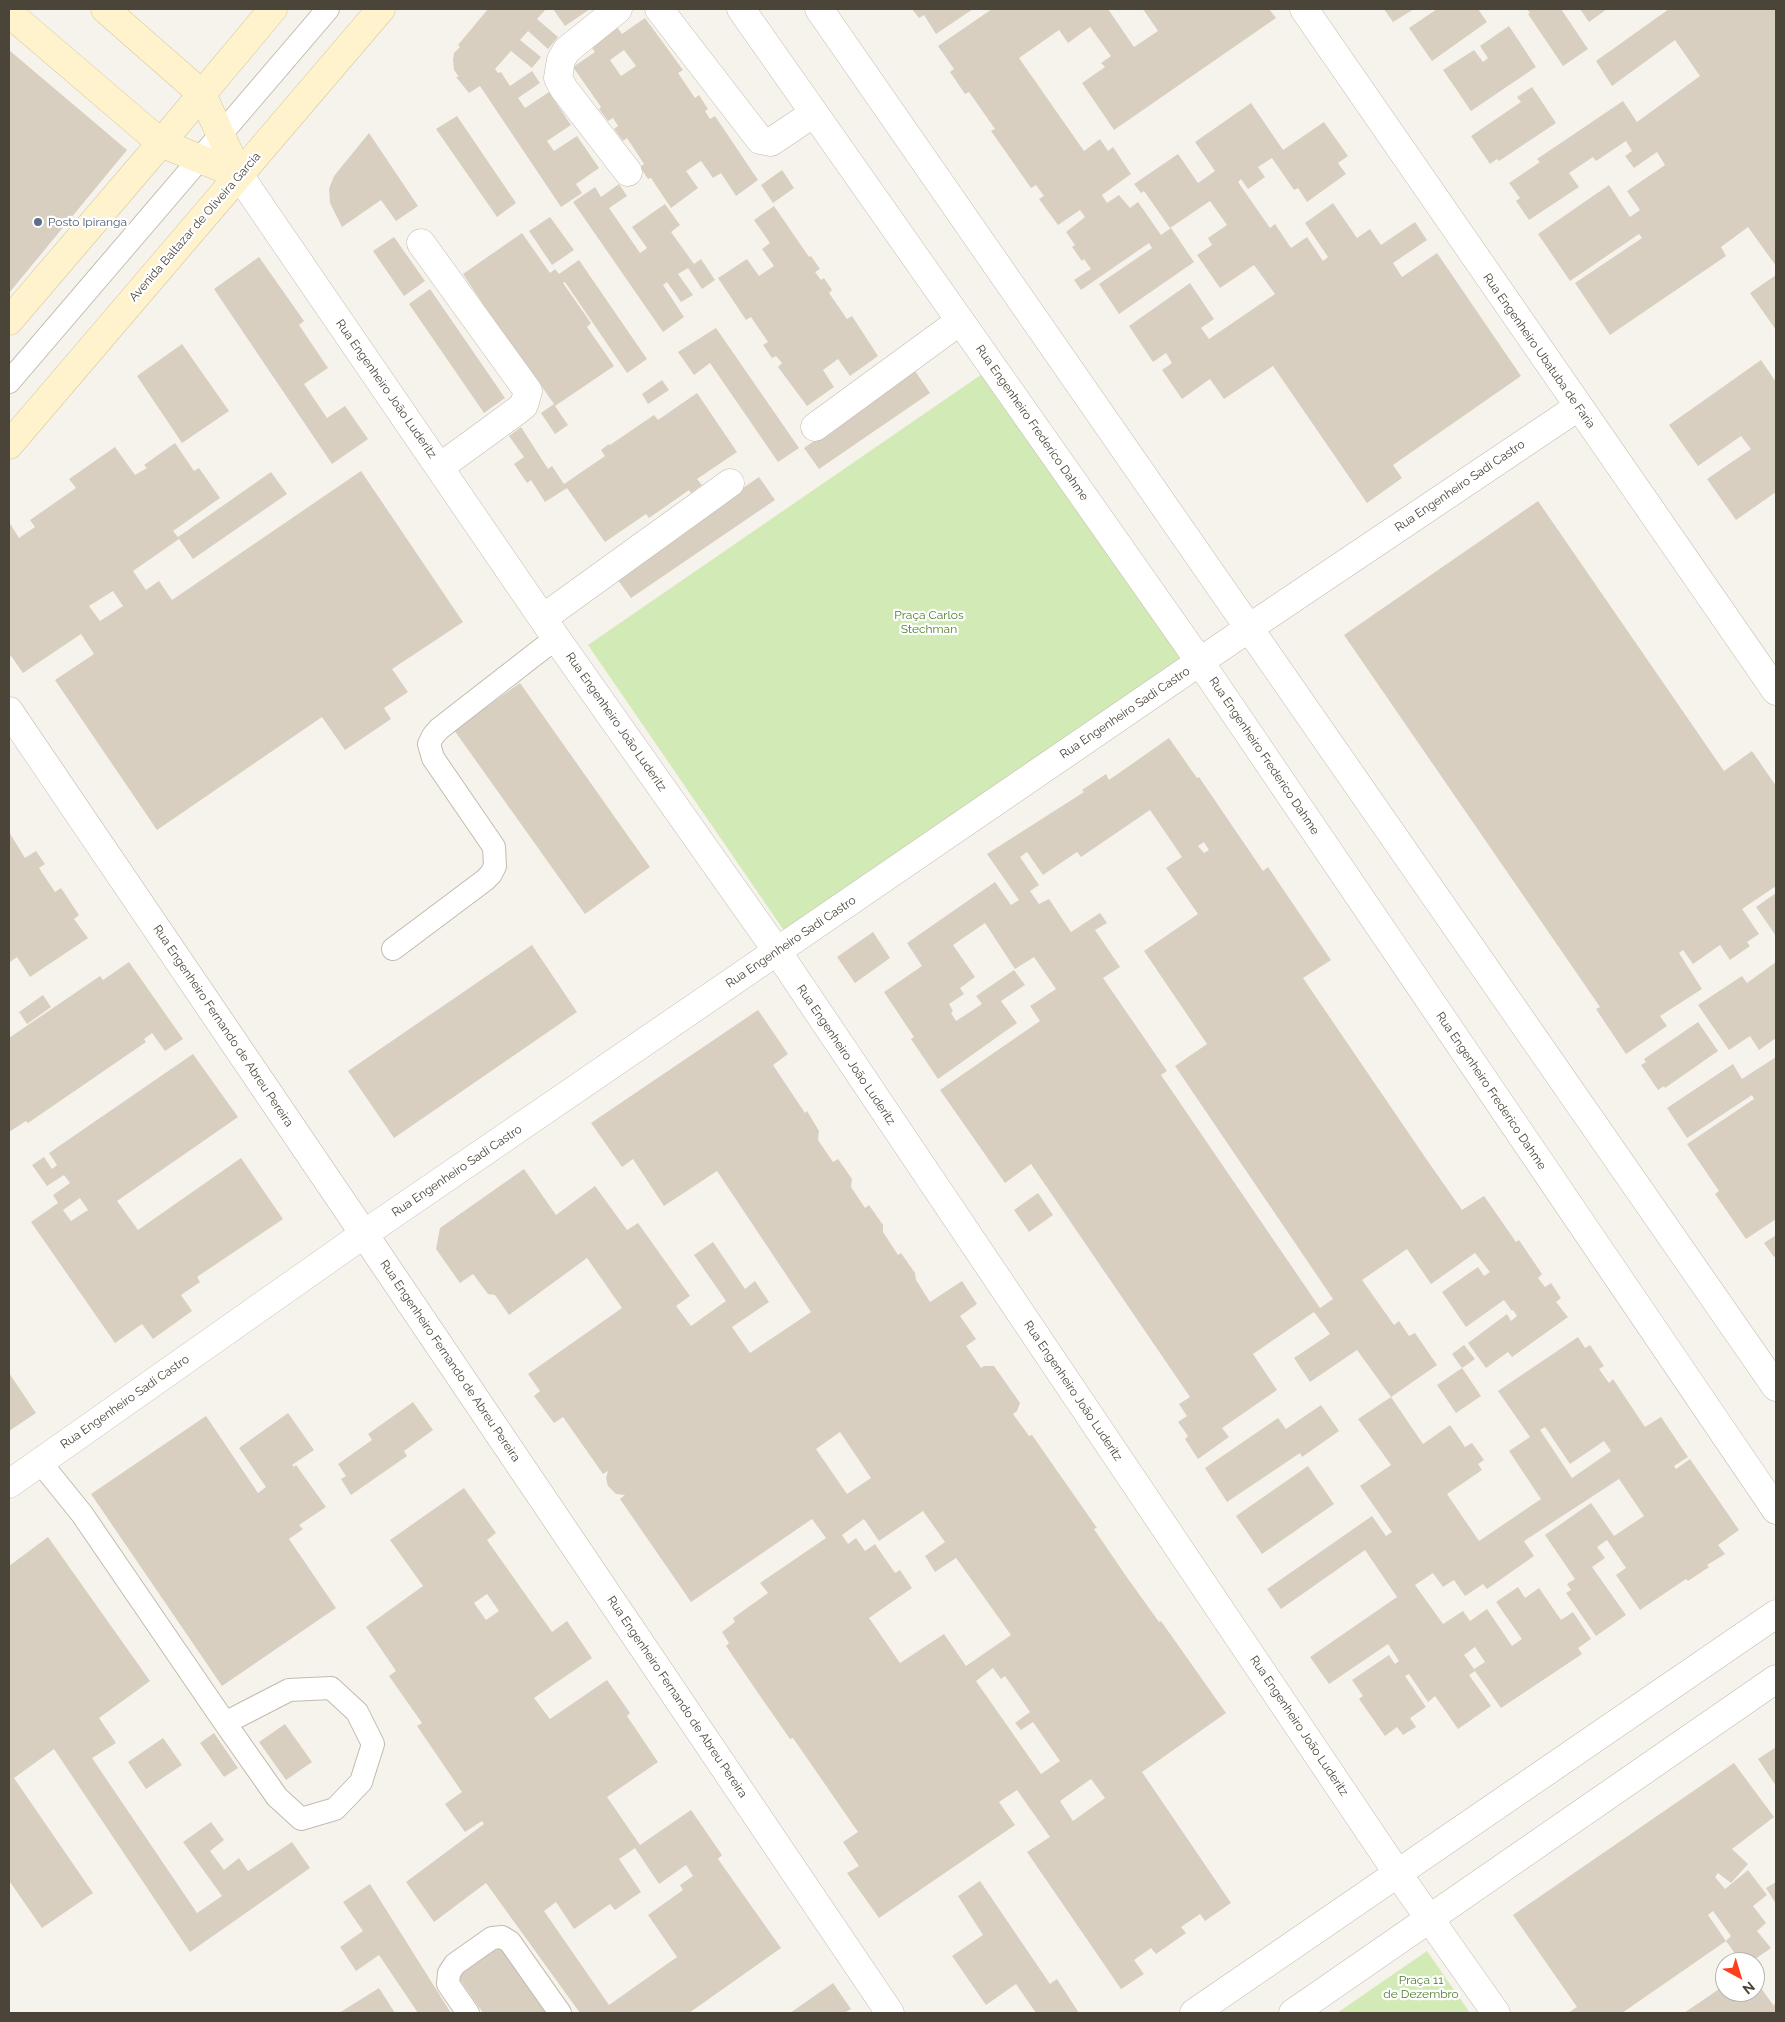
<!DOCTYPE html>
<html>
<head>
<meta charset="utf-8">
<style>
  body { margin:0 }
  #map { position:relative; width:1785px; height:2022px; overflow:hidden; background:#f6f3ec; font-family:Raleway,sans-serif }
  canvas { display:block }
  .frame { position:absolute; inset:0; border:10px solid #4b4439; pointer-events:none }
  .north { position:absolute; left:1715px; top:1952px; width:50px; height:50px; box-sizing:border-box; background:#fff; border:1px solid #b7b4b0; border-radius:50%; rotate:141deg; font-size:14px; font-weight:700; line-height:20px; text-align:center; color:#4b4439 }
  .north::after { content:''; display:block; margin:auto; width:18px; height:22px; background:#fc3f1d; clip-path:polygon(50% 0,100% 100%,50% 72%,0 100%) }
</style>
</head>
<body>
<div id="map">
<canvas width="1785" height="2022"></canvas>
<div class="frame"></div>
<div class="north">N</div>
</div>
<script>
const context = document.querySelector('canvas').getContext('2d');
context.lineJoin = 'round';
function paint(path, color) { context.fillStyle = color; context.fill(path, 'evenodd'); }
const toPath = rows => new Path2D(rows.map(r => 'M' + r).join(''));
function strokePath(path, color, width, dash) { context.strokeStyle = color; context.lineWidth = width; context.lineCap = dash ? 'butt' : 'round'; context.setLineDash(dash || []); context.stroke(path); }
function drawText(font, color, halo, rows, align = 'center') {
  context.font = font + ' Raleway,sans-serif'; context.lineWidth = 4.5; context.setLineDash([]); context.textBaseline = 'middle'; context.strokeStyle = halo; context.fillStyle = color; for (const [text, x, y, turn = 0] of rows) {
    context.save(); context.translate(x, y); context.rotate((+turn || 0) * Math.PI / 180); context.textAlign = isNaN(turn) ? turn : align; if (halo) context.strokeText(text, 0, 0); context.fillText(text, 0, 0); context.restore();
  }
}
paint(toPath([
  [985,372,1182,659,785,932,588,645],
  [1427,1951,1470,2013,1337,2013]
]), '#d2eab5');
paint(toPath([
  [488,9,546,9,537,19,558,37,548,49,528,31,520,40,541,57,532,68,511,51,495,69,498,73,501,72,510,86,532,71,540,83,518,98,525,108,549,92,571,125,547,141,554,151,577,136,599,168,576,184,582,193,561,207,480,86,469,93,456,77,459,77,454,70,453,60,454,53,460,47,458,45],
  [553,9,590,9,565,26],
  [912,9,973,9,936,34,924,15,919,18],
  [992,9,1108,9,1134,47,1158,31,1143,9,1269,9,1276,18,1114,130,1082,83,1105,67,1101,63,1111,56,1090,27,1068,43,1059,30,1019,58,1084,151,1100,139,1108,151,1113,147,1131,174,1102,195,1107,203,1119,195,1130,208,1138,202,1161,235,1171,228,1194,262,1119,314,1099,284,1152,248,1149,243,1081,290,1074,280,1091,269,1084,259,1082,261,1072,247,1075,245,1066,232,1085,217,1080,210,1058,225,1039,199,1044,196,1036,185,1031,188,991,131,995,129,969,92,965,94,950,72,954,69,938,46],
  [1384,9,1414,9,1393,22],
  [1437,9,1478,9,1487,22,1432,61,1409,28],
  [1527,9,1561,9,1588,49,1563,66,1528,14,1530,13],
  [1580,9,1607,9,1589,22],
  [1669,9,1776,9,1776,266,1748,227,1721,247,1726,256,1610,335,1575,283,1642,238,1639,234,1570,281,1538,234,1609,185,1630,217,1640,210,1627,191,1665,165,1657,152,1634,168,1625,156,1632,151,1626,141,1596,161,1593,157,1569,173,1579,187,1529,220,1516,201,1520,198,1509,183,1540,162,1537,159,1623,101,1637,122,1700,76,1675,40,1612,86,1596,61],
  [645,18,683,70,678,73,695,98,699,95,708,109,705,111,710,119,715,116,758,180,736,196,721,173,713,178,701,161,686,171,698,188,671,208,651,178,648,179,640,167,644,164,627,138,623,141,614,129,618,126,613,118,608,121,599,109,601,107,573,67,595,52,588,43,615,24,622,34],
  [624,50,636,66,621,76,610,60],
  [1509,26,1536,67,1471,111,1443,70,1474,50,1483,62,1488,58,1480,46],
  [9,50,127,150,9,293],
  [1532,87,1556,123,1499,161,1497,159,1490,164,1471,136,1521,102,1517,97],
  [1251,103,1283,150,1324,122,1348,156,1338,163,1346,174,1307,202,1298,188,1294,190,1272,158,1258,167,1265,177,1248,189,1241,179,1238,182,1270,228,1275,224,1291,248,1307,237,1323,261,1328,257,1305,223,1333,203,1357,238,1370,229,1381,245,1415,222,1427,240,1393,263,1402,277,1437,253,1521,376,1393,465,1402,478,1367,503,1273,366,1224,399,1210,379,1182,399,1162,370,1172,363,1166,353,1153,362,1129,326,1190,283,1214,319,1201,328,1209,339,1275,294,1254,265,1220,288,1197,255,1212,245,1208,238,1227,225,1210,201,1170,228,1144,191,1141,193,1134,184,1178,154,1198,183,1215,171,1195,142],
  [457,116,516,203,497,217,436,129],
  [369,133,418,206,396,221,381,200,342,227,330,203,329,189,334,176],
  [782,170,794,188,773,203,761,185],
  [619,184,627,196,609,208,640,253,647,248,632,227,665,204,680,225,671,232,694,264,701,259,715,280,702,289,688,268,678,274,693,295,681,302,667,282,663,285,684,317,663,332,573,202,595,187,601,197],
  [774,206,809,257,811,256,820,269,815,272,821,280,824,278,832,290,829,293,847,319,852,316,878,356,850,376,838,359,823,370,834,387,807,406,778,367,782,363,776,356,772,358,763,345,768,342,751,317,746,320,718,278,747,259,759,276,774,266,762,249,770,243,754,220],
  [550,217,574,250,552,265,529,231],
  [522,233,550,273,555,269,559,274,579,260,647,359,627,373,565,282,563,283,591,323,587,327,614,366,555,406,568,425,555,434,541,413,554,404,528,367,521,371,487,318,491,316,463,274],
  [394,237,425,281,404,296,373,251],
  [259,257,304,321,299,325,328,368,304,384,327,418,345,406,368,439,332,464,214,289],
  [1776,275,1776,330,1750,293],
  [430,289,505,398,484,413,409,304],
  [716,328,799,448,778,462,710,363,694,375,678,352],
  [182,344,229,411,182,443,137,376],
  [1761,360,1776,382,1776,492,1736,520,1707,479,1751,449,1741,436,1698,466,1669,425],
  [915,371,930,393,819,469,804,448],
  [662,380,669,390,648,404,642,394],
  [697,393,737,452,697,479,702,485,691,493,689,490,649,518,646,514,605,542,567,488,545,502,531,480,527,483,514,464,524,457,509,436,521,427,548,469,552,466,564,484,605,456,601,450,609,444,610,445,654,415,658,420],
  [175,443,194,471,199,468,220,498,173,531,178,537,271,472,287,494,193,559,179,539,133,571,146,590,159,581,172,600,361,471,463,622,392,669,408,692,384,708,391,719,345,750,322,717,157,830,55,680,94,654,81,634,23,673,11,656,9,658,9,522,19,538,35,527,30,520,76,488,69,479,115,447,135,475,147,468,144,465],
  [113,591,123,606,100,621,89,606],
  [759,477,775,500,631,598,615,576],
  [1538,501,1724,771,1752,751,1776,786,1776,886,1742,909,1759,934,1747,942,1750,946,1730,960,1720,945,1693,964,1683,950,1679,953,1702,989,1660,1016,1667,1026,1626,1054,1596,1009,1600,1007,1344,635],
  [520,683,650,867,585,914,454,730],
  [1169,738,1197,778,1199,777,1263,871,1268,867,1331,960,1303,978,1429,1163,1462,1210,1484,1196,1516,1242,1519,1240,1542,1274,1538,1278,1545,1287,1551,1283,1561,1298,1556,1302,1568,1317,1512,1357,1508,1352,1486,1368,1468,1343,1507,1314,1511,1321,1517,1316,1513,1310,1512,1311,1504,1300,1466,1327,1442,1292,1478,1267,1484,1276,1490,1272,1475,1253,1431,1284,1407,1249,1362,1280,1394,1325,1399,1321,1409,1336,1415,1333,1437,1365,1391,1397,1357,1350,1310,1382,1294,1358,1330,1334,1314,1312,1253,1354,1277,1390,1222,1428,1229,1437,1198,1459,1185,1439,1188,1436,1178,1422,1187,1416,1179,1404,1190,1397,1031,1164,1005,1183,940,1090,1040,1021,1030,1006,1056,989,1034,957,1015,969,985,923,953,945,975,977,960,988,964,994,949,1004,953,1011,951,1013,956,1021,982,1004,976,996,1014,970,1025,985,1001,1001,1017,1023,938,1079,911,1039,914,1037,884,992,922,966,907,943,995,882,1011,905,1019,900,987,854,1084,792,1082,790,1106,774,1109,780],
  [1150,810,1182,857,1166,868,1198,914,1144,951,1207,1044,1175,1066,1333,1299,1320,1308,1161,1075,1167,1071,1103,978,1120,967,1095,930,1107,923,1100,913,1071,932,1049,899,1039,904,1030,891,1039,885,1020,857,1027,852,1043,875,1077,852,1081,857],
  [1204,842,1209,850,1204,853,1198,846],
  [9,832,25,858,36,851,45,864,39,868,55,892,61,888,79,915,74,919,88,938,30,977,17,957,10,962,9,959],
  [1776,893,1776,936,1756,907],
  [873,932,890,958,855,983,837,957],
  [532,945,577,1012,394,1138,348,1071],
  [129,962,183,1039,165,1051,152,1033,144,1039,146,1042,28,1123,26,1121,9,1132,9,1038,100,976,103,980],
  [1776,962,1776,1038,1759,1050,1750,1036,1729,1050,1698,1005,1742,976,1747,983],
  [43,995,51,1007,27,1024,19,1012],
  [758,1010,788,1054,773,1065,805,1113,807,1111,819,1131,818,1140,833,1162,838,1159,852,1179,851,1187,865,1208,869,1205,883,1225,883,1232,898,1255,901,1253,915,1273,916,1280,930,1302,962,1281,977,1304,960,1316,976,1339,966,1346,981,1368,984,1366,994,1366,1020,1403,1017,1411,1013,1414,1029,1436,1032,1435,1097,1528,1094,1529,1126,1576,1159,1622,1161,1621,1226,1713,1142,1772,1231,1903,1205,1921,1200,1914,1181,1927,1186,1933,1156,1954,1151,1948,1134,1960,1144,1974,1121,1989,1027,1852,1050,1837,1017,1790,999,1802,1015,1825,879,1918,847,1873,859,1866,843,1842,858,1832,793,1738,790,1739,758,1693,726,1646,729,1643,722,1632,735,1622,733,1618,768,1593,760,1583,826,1538,812,1519,691,1602,620,1499,625,1495,616,1494,608,1486,606,1478,608,1471,603,1474,563,1417,554,1423,534,1396,540,1391,528,1374,622,1308,587,1258,509,1315,495,1295,488,1294,473,1274,460,1283,436,1249,440,1228,524,1169,556,1215,595,1186,627,1230,638,1223,690,1296,676,1306,691,1326,726,1301,694,1255,713,1242,745,1289,755,1281,769,1302,732,1327,750,1353,811,1312,717,1171,664,1206,633,1159,622,1167,591,1123],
  [840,1432,871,1478,847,1494,816,1449],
  [923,1511,945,1542,925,1556,935,1572,956,1558,1011,1635,966,1666,944,1634,900,1663,869,1618,912,1588,900,1570,895,1573,875,1544,865,1551,856,1538,848,1544,842,1535,864,1519,879,1541],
  [993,1668,1001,1679,1005,1676,1030,1712,1015,1723,1021,1730,1033,1722,1060,1761,1041,1774,976,1681],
  [1091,1779,1105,1798,1073,1821,1060,1801],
  [1698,1022,1718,1051,1665,1088,1664,1086,1658,1090,1641,1065,1646,1062,1644,1059],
  [193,1054,238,1117,117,1201,138,1230,241,1158,283,1219,197,1277,200,1282,181,1295,192,1311,153,1339,142,1324,115,1343,31,1222,58,1203,53,1195,70,1183,64,1175,47,1186,32,1165,44,1157,52,1169,57,1165,49,1153],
  [80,1198,88,1210,71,1221,63,1210],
  [1776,1057,1776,1219,1746,1239,1715,1194,1719,1191,1687,1144,1754,1099,1752,1095,1687,1138,1667,1108,1733,1064,1742,1079],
  [1038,1193,1053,1215,1029,1232,1014,1210],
  [1776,1235,1776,1256,1774,1257,1764,1243],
  [1578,1337,1585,1348,1590,1345,1604,1366,1599,1369,1609,1383,1613,1379,1645,1427,1661,1417,1688,1457,1674,1466,1676,1469,1690,1459,1739,1530,1718,1545,1725,1554,1707,1565,1709,1567,1688,1581,1686,1579,1640,1610,1616,1575,1626,1568,1607,1540,1597,1547,1605,1558,1592,1567,1626,1615,1596,1636,1566,1593,1571,1590,1567,1584,1575,1579,1545,1535,1591,1503,1614,1536,1644,1516,1619,1479,1524,1541,1534,1556,1487,1589,1483,1584,1465,1596,1454,1580,1443,1587,1433,1573,1415,1585,1443,1624,1463,1611,1470,1621,1487,1609,1512,1646,1522,1639,1496,1602,1518,1587,1525,1598,1539,1588,1561,1620,1573,1612,1591,1639,1578,1648,1582,1654,1501,1708,1475,1671,1469,1675,1491,1706,1458,1729,1435,1696,1428,1702,1409,1674,1405,1676,1426,1707,1410,1718,1416,1727,1403,1735,1397,1727,1385,1736,1359,1699,1363,1696,1352,1680,1389,1655,1395,1664,1399,1661,1388,1644,1329,1684,1310,1657,1397,1597,1365,1550,1281,1609,1267,1589,1372,1516,1386,1536,1392,1532,1360,1486,1391,1465,1358,1419,1391,1397,1423,1444,1450,1425,1465,1447,1472,1443,1484,1460,1478,1464,1482,1470,1447,1494,1479,1541,1541,1499,1509,1451,1530,1437,1498,1391],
  [1545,1427,1570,1464,1604,1441,1611,1451,1572,1478,1540,1430],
  [1475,1647,1485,1662,1474,1669,1464,1655],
  [1464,1345,1475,1359,1462,1368,1452,1354],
  [1462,1368,1481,1396,1456,1413,1437,1385],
  [9,1373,36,1413,9,1431],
  [413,1402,433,1430,404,1451,407,1456,351,1495,341,1479,346,1476,338,1464,372,1440,368,1434],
  [1321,1405,1339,1431,1302,1457,1300,1453,1227,1502,1205,1468,1278,1418,1286,1429],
  [288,1413,314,1450,292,1465,294,1467,296,1465,326,1507,299,1525,303,1529,289,1539,336,1608,222,1686,91,1494,206,1416,258,1493,266,1487,239,1448],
  [1308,1466,1334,1504,1262,1554,1236,1516],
  [464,1488,496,1533,487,1540,552,1632,567,1621,592,1658,534,1698,550,1719,607,1680,630,1713,627,1716,658,1762,607,1797,640,1845,691,1810,722,1855,718,1859,781,1948,689,2013,580,2013,486,1883,434,1922,406,1882,484,1824,482,1821,465,1832,445,1804,462,1792,417,1726,422,1723,389,1676,396,1671,366,1627,423,1586,390,1540],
  [487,1594,499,1611,486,1620,474,1603],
  [635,1848,659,1884,686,1865,693,1876,680,1885,683,1890,648,1915,677,1957,609,2005,544,1911,556,1902,574,1929,610,1904,615,1910,641,1892,619,1859],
  [48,1537,150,1681,99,1718,116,1743,92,1758,197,1913,222,1896,183,1842,211,1822,224,1840,210,1851,224,1870,239,1858,248,1871,292,1842,310,1868,190,1952,54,1749,14,1778,93,1893,42,1928,10,1882,9,1884,9,1566],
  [285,1724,312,1762,286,1780,259,1742],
  [214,1733,238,1768,224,1777,200,1743],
  [163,1738,182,1765,146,1789,128,1762],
  [1776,1747,1776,1786,1758,1759],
  [1734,1763,1774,1817,1732,1849,1748,1864,1731,1883,1718,1873,1715,1877,1725,1889,1748,1870,1767,1895,1753,1906,1766,1923,1757,1931,1771,1948,1751,1962,1741,1962,1726,1941,1622,2013,1568,2013,1577,2007,1513,1915],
  [1713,1911,1731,1936,1726,1941,1708,1915],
  [980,1881,1050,1984,1057,1979,1079,2013,1036,2013,1016,1984,986,2005,952,1956,983,1935,958,1896],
  [1776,1882,1776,1904,1766,1888],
  [370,1884,451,2013,418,2013,379,1955,356,1971,340,1947,363,1931,343,1902],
  [499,1944,547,2013,483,2013,456,1974],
  [1755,1980,1774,2006,1776,2000,1776,2013,1684,2013,1725,1985,1725,1992,1755,1992],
  [833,1983,851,2009,844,2013,790,2013],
  [379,1988,395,2013,339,2013]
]), '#d8cfc1');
const service = toPath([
  [9,382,328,9],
  [393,949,485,880,491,874,495,866,494,847,433,758,429,744,433,736,439,729,556,638],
  [40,1462,82,1514,225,1723,277,1797,301,1819,335,1809,361,1782,373,1744,357,1712,331,1688,289,1690,225,1723],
  [468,2013,448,1984,449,1973,455,1964,492,1938,502,1937,510,1942,560,2013]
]);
const minor = toPath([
  [618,9,567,50,561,60,558,78,564,89,628,172],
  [659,9,760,140,771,142,814,113],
  [1304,9,1776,691],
  [421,243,528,391,524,405,518,410,440,467],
  [815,427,960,321],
  [543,618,730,483],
  [9,711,364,1234,890,2013],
  [9,1484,364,1234,1249,628,1578,407]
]);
const tertiary = toPath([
  [741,9,1200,662,1776,1510],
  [819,9,1776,1387],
  [239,175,556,638,777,951,1398,1874,1496,2013],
  [1194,2013,1776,1614],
  [1293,2013,1776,1679]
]);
const secondary = toPath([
  [105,9,202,94,239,175],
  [9,13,161,143,239,175],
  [9,321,161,143,273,9],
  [9,445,381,9]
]);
strokePath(service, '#c2bbae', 24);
strokePath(minor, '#c2bbae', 29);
strokePath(tertiary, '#c2bbae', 29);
strokePath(secondary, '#d6c79b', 29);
strokePath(service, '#fff', 22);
strokePath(minor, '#fff', 28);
strokePath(tertiary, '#fff', 28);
strokePath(secondary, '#fff3cd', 28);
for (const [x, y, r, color] of [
  [38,222,5,"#5c6f8a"]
]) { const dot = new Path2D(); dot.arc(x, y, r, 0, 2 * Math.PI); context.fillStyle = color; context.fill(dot); strokePath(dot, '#fff', 2); }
drawText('12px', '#4e5e75', '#fff', [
  ["Posto Ipiranga",48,222]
], 'left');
drawText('12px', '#4b4439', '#fff', [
  ["Avenida Baltazar de Oliveira Garcia",195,227,-49],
  ["Rua Engenheiro Ubatuba de Faria",1539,351,55],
  ["Rua Engenheiro João Luderitz",386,389,55],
  ["Rua Engenheiro Frederico Dahme",1032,423,55],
  ["Rua Engenheiro Sadi Castro",1460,486,-34],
  ["Rua Engenheiro Sadi Castro",1125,713,-34],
  ["Rua Engenheiro João Luderitz",616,722,55],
  ["Rua Engenheiro Frederico Dahme",1264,756,56],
  ["Rua Engenheiro Sadi Castro",791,942,-34],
  ["Rua Engenheiro Fernando de Abreu Pereira",223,1026,56],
  ["Rua Engenheiro João Luderitz",846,1055,56],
  ["Rua Engenheiro Frederico Dahme",1491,1091,56],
  ["Rua Engenheiro Sadi Castro",457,1171,-34],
  ["Rua Engenheiro Fernando de Abreu Pereira",450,1361,56],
  ["Rua Engenheiro João Luderitz",1073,1391,56],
  ["Rua Engenheiro Sadi Castro",125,1402,-35],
  ["Rua Engenheiro Fernando de Abreu Pereira",677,1697,56],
  ["Rua Engenheiro João Luderitz",1299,1726,56]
]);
drawText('12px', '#4a7f2a', '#fff', [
  ["Praça Carlos",929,615],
  ["Stechman",929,629],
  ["Praça 11",1421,1980],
  ["de Dezembro",1421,1994]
]);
</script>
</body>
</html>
